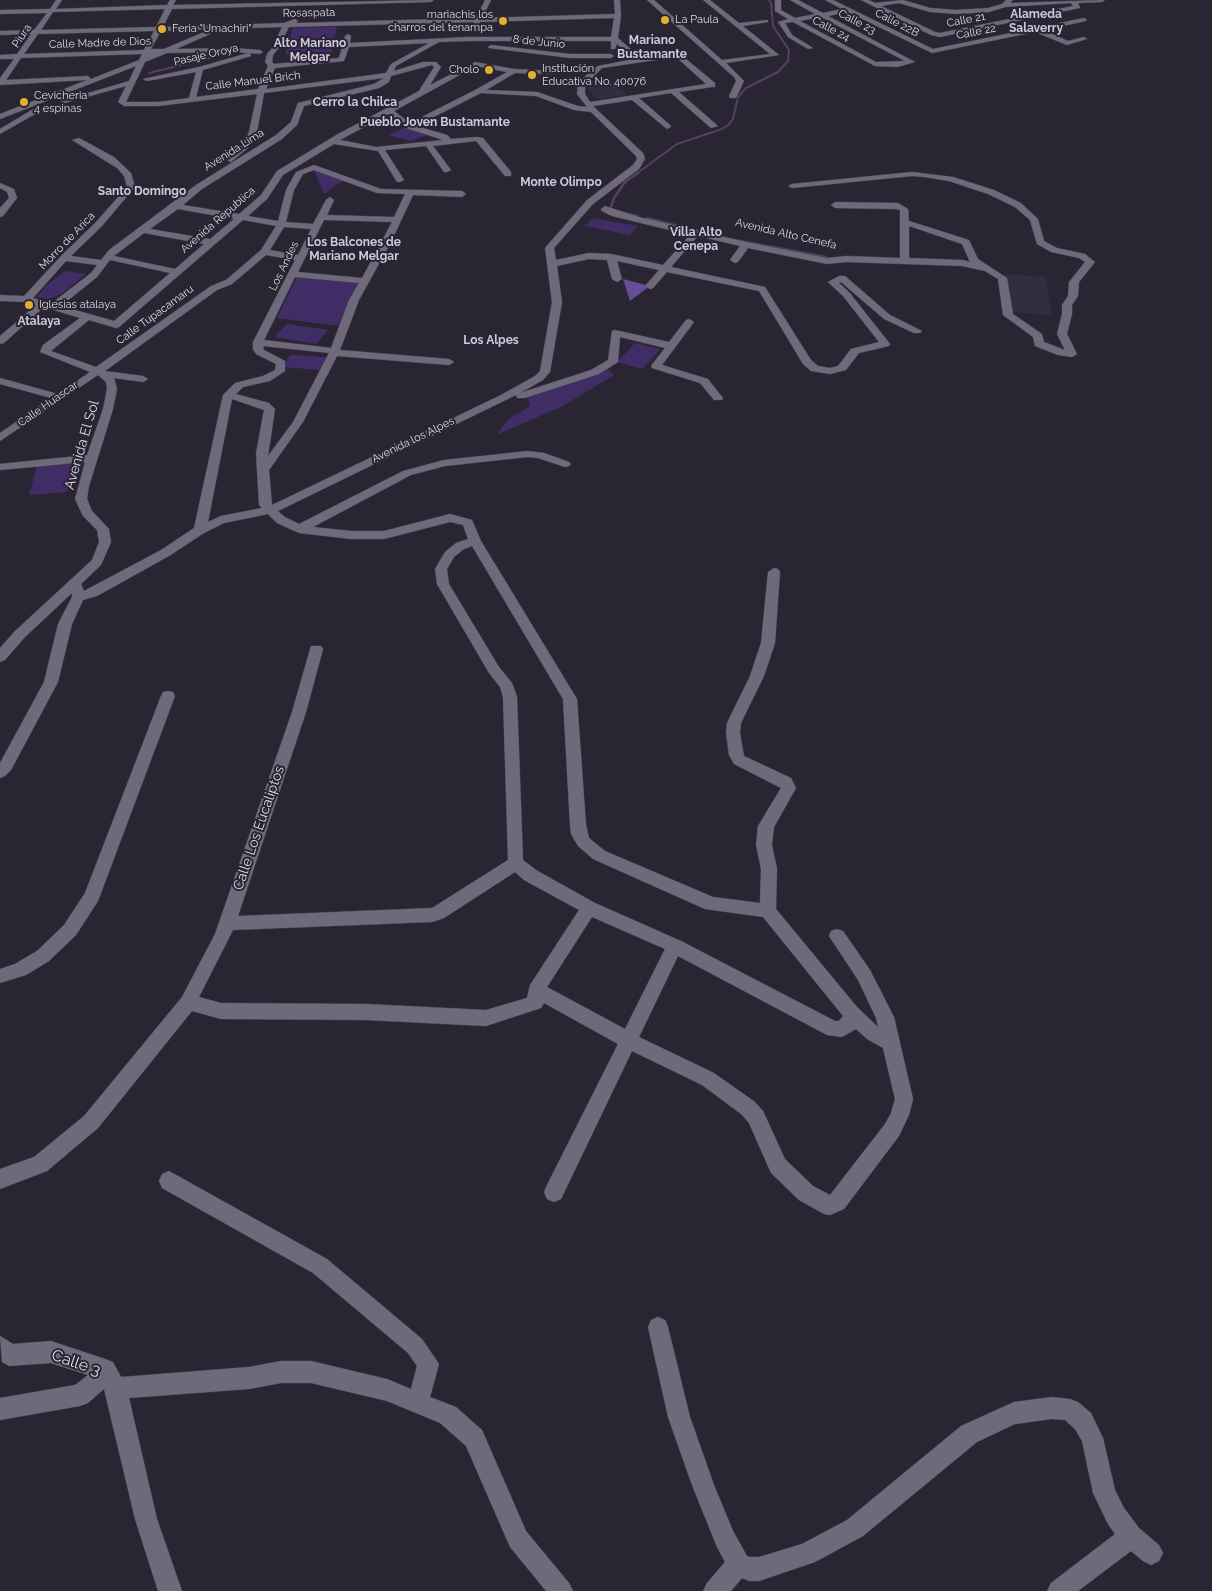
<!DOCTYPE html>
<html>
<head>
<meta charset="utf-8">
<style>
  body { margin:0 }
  canvas { display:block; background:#292533 }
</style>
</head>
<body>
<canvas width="1212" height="1591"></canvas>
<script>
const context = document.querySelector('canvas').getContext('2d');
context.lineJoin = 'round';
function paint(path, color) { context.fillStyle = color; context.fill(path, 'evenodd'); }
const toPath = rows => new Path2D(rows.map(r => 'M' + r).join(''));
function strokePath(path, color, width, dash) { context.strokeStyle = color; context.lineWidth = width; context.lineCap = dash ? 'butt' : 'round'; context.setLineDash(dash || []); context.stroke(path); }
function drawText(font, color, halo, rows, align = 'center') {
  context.font = font + ' Raleway,sans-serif'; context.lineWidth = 4; context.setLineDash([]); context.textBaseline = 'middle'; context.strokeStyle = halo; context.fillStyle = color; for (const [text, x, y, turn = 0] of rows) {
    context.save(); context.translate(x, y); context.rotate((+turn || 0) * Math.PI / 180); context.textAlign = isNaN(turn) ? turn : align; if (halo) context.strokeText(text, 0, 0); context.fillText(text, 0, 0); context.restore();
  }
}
paint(toPath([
  [615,82,626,95,596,99,586,86],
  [1004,274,1046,277,1051,315,1010,312]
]), '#322d40');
paint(toPath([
  [337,27,331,54,285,55,293,28],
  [406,127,429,134,411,141,388,135],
  [314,170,344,180,324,194],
  [593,218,638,226,630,235,585,226],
  [65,271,86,274,64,292,50,299,37,297,43,289,52,290,43,288],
  [297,277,360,282,338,326,277,318],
  [287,324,328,330,316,344,274,337],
  [635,343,660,349,643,369,617,362],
  [290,355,328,357,321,370,282,367],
  [607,369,614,375,563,406,496,435,509,419,530,406,528,398],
  [76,463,67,492,29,495,37,466]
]), '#412d65');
paint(toPath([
  [623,279,650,286,630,301]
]), '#664d97');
strokePath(toPath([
  [149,73,237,51],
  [636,174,677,144,722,129,728,125,733,119,738,97,746,88,778,72,788,61,789,50,773,26,771,3,769,0]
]), '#504165', 2);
strokePath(toPath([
  [611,207,614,198,625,182,638,173],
  [628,214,638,216],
  [647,218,706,233],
  [735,240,826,257]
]), '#504165', 2.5);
const minor = toPath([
  [56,0,62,0,56,9,167,5,170,0,176,0,173,5,434,0,431,2,172,9,163,27,284,23,295,19,298,21,296,23,476,18,485,0,491,0,482,18,615,14,614,0,620,0,621,16,618,38,641,58,680,54,715,83,715,87,712,87,679,92,718,126,711,128,671,93,639,98,670,125,671,127,667,129,632,100,593,106,643,153,645,159,639,169,593,204,554,248,556,260,589,253,611,254,663,265,690,235,612,216,602,211,601,209,605,206,639,217,746,242,827,258,846,256,900,258,900,210,896,209,835,208,831,205,835,202,898,203,908,209,909,221,969,240,978,259,1007,278,1013,314,1042,334,1044,342,1065,350,1057,334,1062,314,1062,305,1068,296,1069,282,1085,262,1079,258,1051,252,1037,244,1030,220,1015,207,988,194,949,181,924,177,912,176,792,188,788,186,792,184,912,172,953,177,994,190,1021,203,1038,219,1044,241,1057,248,1085,254,1095,262,1079,282,1078,296,1072,305,1072,314,1067,334,1077,354,1072,357,1058,355,1035,346,1033,337,1003,315,998,279,985,271,962,266,846,262,827,264,748,248,738,262,735,263,730,260,740,246,698,236,671,267,765,287,811,360,818,366,830,368,838,366,851,349,879,342,843,296,828,282,839,276,845,276,890,315,922,331,920,333,914,333,884,319,841,282,839,283,849,292,890,344,889,346,859,353,846,370,830,374,811,371,803,364,759,291,667,272,653,288,650,289,645,286,659,270,617,261,622,279,617,282,612,279,607,260,589,259,557,266,562,302,550,372,543,380,520,393,591,370,608,360,612,331,615,330,669,342,686,320,689,319,694,322,662,365,708,379,723,398,722,400,714,400,700,383,652,368,651,366,665,348,620,337,618,362,599,374,525,398,517,398,516,395,278,511,285,517,299,524,403,471,444,460,528,451,544,453,569,462,571,464,569,466,565,467,538,458,528,457,445,466,411,475,313,527,351,531,384,531,450,514,472,520,481,541,577,699,586,825,589,838,605,851,713,897,760,903,761,869,756,845,758,826,781,788,734,764,729,755,726,733,727,723,750,676,761,643,768,572,774,568,778,569,780,572,775,643,764,676,741,723,740,733,744,756,791,778,796,788,774,827,772,845,777,869,776,909,857,1007,878,1027,876,1018,858,980,829,936,831,931,837,929,843,931,870,970,894,1017,913,1099,909,1115,899,1136,844,1209,830,1215,824,1214,799,1200,771,1173,749,1123,741,1114,702,1085,632,1051,561,1199,554,1202,547,1199,544,1192,547,1185,618,1044,544,1003,541,1008,486,1026,366,1020,221,1019,192,1011,98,1128,47,1171,0,1189,0,1169,34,1157,84,1116,182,997,215,934,292,712,311,646,321,646,323,649,306,712,238,916,432,908,508,860,503,697,500,687,489,673,437,584,435,569,445,552,456,543,468,539,463,525,450,522,384,539,351,539,299,533,277,523,268,514,224,523,204,533,169,556,97,596,83,600,72,624,58,682,11,770,5,776,0,778,0,763,44,682,58,624,72,597,72,593,25,637,5,660,0,662,0,648,15,631,92,560,99,542,97,530,83,516,75,499,85,462,0,470,0,464,87,455,103,409,107,389,106,382,98,375,0,441,0,433,51,398,0,384,0,378,58,394,90,372,40,352,43,345,80,318,44,307,4,343,0,344,0,336,36,305,26,302,0,301,0,295,24,296,61,256,96,222,127,187,124,176,117,168,72,140,79,138,114,157,131,173,135,187,102,226,71,256,101,260,109,250,196,185,276,135,291,122,298,103,374,84,384,78,264,93,257,132,248,148,231,162,227,160,242,145,249,132,257,94,158,106,124,106,118,102,126,86,65,103,61,101,129,81,136,66,0,119,0,114,87,80,0,85,0,78,14,59,0,59,0,55,17,54,31,34,0,35,0,31,34,30,47,13,0,14,0,10,50,9,56,0],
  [165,9,156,27,41,30,53,12,165,9],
  [614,18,611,37,468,37,350,43,351,36,348,34,345,36,339,58,274,64,272,62,273,55,278,49,289,27,474,22,472,26,475,28,480,22,614,18],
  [282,27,272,48,267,54,265,62,268,66,258,89,196,97,203,70,251,56,250,53,260,54,263,52,260,50,234,48,176,49,217,31,218,29,282,27],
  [211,29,164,49,151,49,161,31,211,29],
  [154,31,144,50,24,54,38,34,154,31],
  [468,41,611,41,611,49,615,49,617,44,634,59,598,66,578,82,577,94,587,107,578,106,537,92,486,90,515,73,556,74,556,72,554,71,514,69,475,62,430,85,441,67,436,62,423,62,394,71,396,66,439,42,468,41],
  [429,43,391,64,386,73,266,89,275,68,344,61,349,47,429,43],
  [234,52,248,53,199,67,143,79,147,81,196,72,189,98,158,102,126,102,145,62,167,53,234,52],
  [142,54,139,60,91,79,88,76,6,80,21,58,142,54],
  [676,57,706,84,590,102,585,94,585,85,602,68,676,57],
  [432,65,434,67,419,91,338,134,277,171,261,195,239,214,183,205,202,189,282,139,297,125,304,106,379,88,389,82,391,76,432,65],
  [476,66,507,72,477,89,410,123,394,111,476,66],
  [481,93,536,96,574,110,591,112,636,156,637,159,633,165,587,200,545,248,552,302,540,371,535,376,501,395,272,505,269,470,303,422,337,356,449,365,454,362,449,359,340,350,359,300,391,242,413,195,462,197,466,194,462,191,381,189,314,165,296,172,286,190,278,221,248,216,267,199,283,175,334,144,378,151,397,182,400,182,404,180,385,150,426,146,444,172,447,172,451,170,433,146,476,141,505,176,511,176,511,172,483,138,477,137,451,139,447,135,416,126,481,93],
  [388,114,406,128,443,140,376,147,340,140,388,114],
  [314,170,377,193,405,194,394,217,327,215,334,200,330,197,326,200,313,224,286,222,294,190,303,174,314,170],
  [178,209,234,219,210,239,150,229,178,209],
  [243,220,276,226,261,250,226,280,211,286,96,367,51,351,89,320,116,328,119,327,243,220],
  [324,220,392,222,362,278,298,272,324,220],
  [909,226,962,244,970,262,963,260,909,258,909,226],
  [284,227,311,229,298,255,270,250,284,227],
  [144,233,204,244,175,269,114,256,144,233],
  [266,255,295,260,253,342,253,349,256,354,276,364,275,370,263,376,235,383,223,395,194,528,161,550,84,591,81,584,101,565,111,542,109,529,92,511,87,499,89,486,113,409,117,389,114,378,143,382,148,379,143,376,105,371,217,290,232,284,266,255],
  [110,260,170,273,114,321,61,306,97,277,110,260],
  [66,261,97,265,91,273,52,303,33,298,66,261],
  [295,277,359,283,349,300,331,348,264,340,295,277],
  [263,346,329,353,293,422,268,456,275,409,269,403,236,394,243,387,270,381,285,371,285,361,264,350,263,346],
  [232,399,264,410,256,453,259,505,262,508,221,516,208,522,232,399],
  [472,546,563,699,570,825,571,834,578,846,593,859,705,909,763,917,843,1016,839,1021,835,1021,681,941,595,903,536,870,523,860,517,697,512,683,499,667,449,584,447,569,454,557,464,549,472,546],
  [515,872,524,880,579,910,530,985,527,998,486,1010,366,1004,221,1003,199,997,233,930,432,922,444,918,515,872],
  [592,917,665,949,625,1029,547,987,592,917],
  [678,956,827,1035,842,1037,856,1029,867,1039,883,1048,895,1099,891,1113,885,1124,830,1195,813,1186,785,1159,763,1111,755,1102,714,1073,639,1037,678,956],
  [647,0,654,0,722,60,770,54,703,0,710,0,739,23,768,20,768,22,743,26,779,55,726,63,744,81,736,98,730,98,729,96,736,81,735,78,647,0],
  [775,0,781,0,781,10,795,18,815,14,790,0,798,0,823,13,842,9,825,0,833,0,933,49,1084,18,1087,20,1086,21,1043,30,1068,41,1084,37,1087,39,1067,45,1035,32,932,53,848,12,828,16,915,62,897,67,875,66,793,22,785,23,792,35,813,48,808,49,788,37,778,22,788,19,775,11,775,0],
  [821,17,905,61,876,62,800,21,821,17],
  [861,0,869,0,875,3,903,0,930,8,956,10,988,8,1002,4,1006,0,1013,0,1010,3,1105,0,1102,2,1078,3,1080,8,940,37,931,35,861,0],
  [899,3,930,12,956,14,989,12,1005,7,1071,3,1073,6,940,33,935,32,881,6,899,3],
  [491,45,570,54,611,54,614,56,611,58,570,58,489,48,488,47,491,45],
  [35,108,42,110,0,134,0,129,35,108],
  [0,183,14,189,17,198,3,216,0,217,0,208,9,198,7,192,0,188,0,183],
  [168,691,173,692,175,696,98,901,76,935,49,961,26,975,0,983,0,969,15,964,37,951,64,925,85,893,161,696,163,692,168,691],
  [169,1171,327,1259,422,1339,439,1364,430,1397,456,1407,482,1430,526,1531,569,1583,573,1591,546,1591,510,1547,466,1446,440,1423,387,1401,311,1383,281,1383,249,1389,129,1398,157,1519,182,1591,158,1591,135,1519,104,1389,88,1403,80,1406,0,1420,0,1398,75,1385,88,1375,51,1363,9,1366,2,1362,0,1336,13,1344,51,1341,105,1359,113,1362,121,1377,249,1367,281,1361,311,1361,387,1379,411,1389,417,1366,408,1353,313,1273,162,1188,159,1181,162,1174,169,1171],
  [658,1317,665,1320,668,1327,690,1417,714,1485,733,1531,747,1556,750,1557,759,1557,802,1544,847,1520,961,1426,1014,1402,1052,1397,1070,1399,1078,1402,1091,1413,1103,1438,1115,1490,1124,1508,1139,1528,1159,1545,1163,1553,1159,1561,1151,1565,1143,1561,1131,1551,1078,1591,1047,1591,1051,1583,1115,1534,1108,1524,1093,1493,1082,1441,1075,1429,1065,1420,1052,1419,1015,1424,977,1442,863,1536,815,1562,759,1581,749,1581,742,1578,731,1591,703,1591,707,1583,725,1562,717,1547,692,1485,668,1417,648,1327,651,1320,658,1317]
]);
strokePath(minor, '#47434f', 1);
paint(minor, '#6f6a7b');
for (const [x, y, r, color] of [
  [665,20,5,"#deb133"],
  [503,21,5,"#deb133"],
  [162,29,5,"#deb133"],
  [489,70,5,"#deb133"],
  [532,75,5,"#deb133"],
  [24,102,5,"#deb133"],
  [29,305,5,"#deb133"]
]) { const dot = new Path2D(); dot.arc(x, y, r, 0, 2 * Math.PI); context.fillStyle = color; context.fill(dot); strokePath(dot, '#292533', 2); }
drawText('11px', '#dcdae4', '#292533', [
  ["Rosaspata",309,13,-1],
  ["Calle 21",966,20,-11],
  ["Calle 23",857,22,28],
  ["Calle 22B",897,23,27],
  ["Calle 24",831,29,28],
  ["Calle 22",976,32,-11],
  ["Piura",22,36,-56],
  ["8 de Junio",539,42,6],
  ["Calle Madre de Dios",100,43,-2],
  ["Pasaje Oroya",206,55,-13],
  ["Calle Manuel Brich",253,81,-7],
  ["Avenida Lima",234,150,-32],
  ["Avenida Republica",218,220,-41],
  ["Avenida Alto Cenefa",786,234,13],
  ["Morro de Arica",67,241,-46],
  ["Los Andes",284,266,-64],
  ["Calle Tupacamaru",155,315,-36],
  ["Calle Huascar",48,404,-35],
  ["Avenida los Alpes",413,440,-26]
]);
drawText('11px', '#dcdae4', '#292533', [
  ["mariachis los",493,15,"right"],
  ["charros del tenampa",493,28,"right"],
  ["La Paula",675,20],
  ["Feria \"Umachiri\"",172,29],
  ["Institución",542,69],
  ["Educativa No. 40076",542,82],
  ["Cholo",479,70,"right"],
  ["Cevicheria",34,96],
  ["4 espinas",34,109],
  ["Iglesias atalaya",39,305]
], 'left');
drawText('bold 12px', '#cdc8db', '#292533', [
  ["Alameda",1036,14],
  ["Salaverry",1036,28],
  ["Mariano",652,40],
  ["Bustamante",652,54],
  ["Alto Mariano",310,43],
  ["Melgar",310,57],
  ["Cerro la Chilca",355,102],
  ["Pueblo Joven Bustamante",435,122],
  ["Monte Olimpo",561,182],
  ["Santo Domingo",142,191],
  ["Villa Alto",696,232],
  ["Cenepa",696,246],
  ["Los Balcones de",354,242],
  ["Mariano Melgar",354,256],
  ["Atalaya",39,321],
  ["Los Alpes",491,340]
]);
drawText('14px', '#dcdae4', '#292533', [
  ["Avenida El Sol",82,445,-74],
  ["Calle Los Eucaliptos",259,828,-71]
]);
drawText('16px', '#dcdae4', '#292533', [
  ["Calle 3",76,1363,19]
]);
</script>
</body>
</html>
